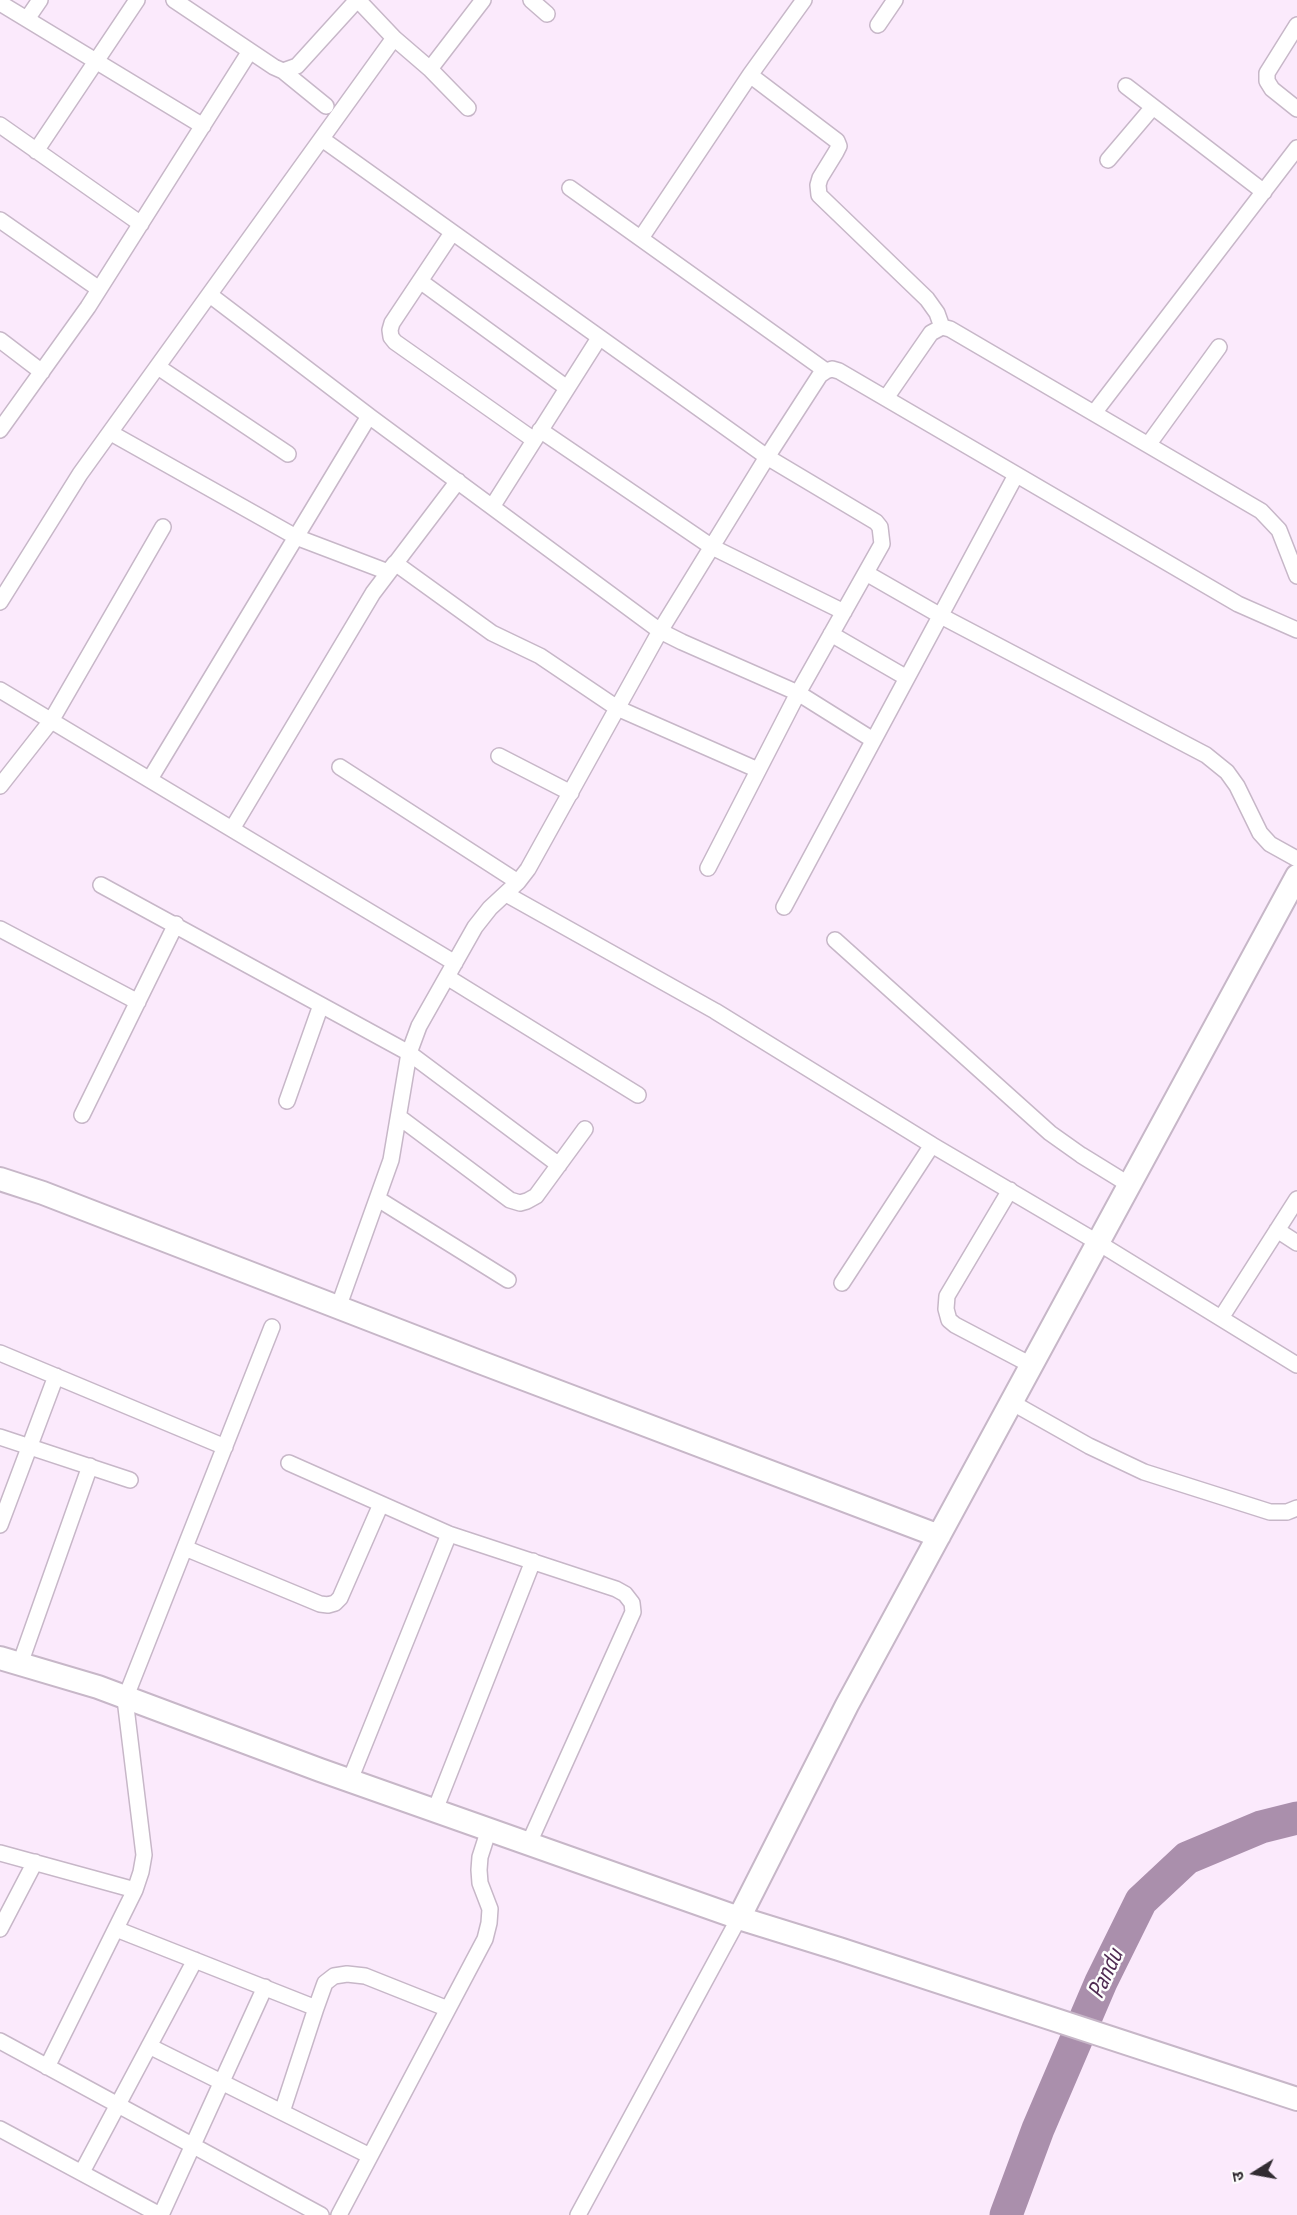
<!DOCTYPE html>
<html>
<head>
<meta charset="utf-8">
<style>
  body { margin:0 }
  #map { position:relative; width:1297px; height:2215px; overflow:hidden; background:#fbeafc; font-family:"PT Sans Narrow","Noto Sans Devanagari",sans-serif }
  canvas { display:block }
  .north { position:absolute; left:1225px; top:2143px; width:60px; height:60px; -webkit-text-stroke:4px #fdfdfd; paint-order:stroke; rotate:259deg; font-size:16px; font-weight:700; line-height:24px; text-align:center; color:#322c32 }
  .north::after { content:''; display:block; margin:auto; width:21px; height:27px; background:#322c32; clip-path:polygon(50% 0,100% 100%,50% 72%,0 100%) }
</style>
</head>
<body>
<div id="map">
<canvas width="1297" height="2215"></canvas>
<div class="north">उ</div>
</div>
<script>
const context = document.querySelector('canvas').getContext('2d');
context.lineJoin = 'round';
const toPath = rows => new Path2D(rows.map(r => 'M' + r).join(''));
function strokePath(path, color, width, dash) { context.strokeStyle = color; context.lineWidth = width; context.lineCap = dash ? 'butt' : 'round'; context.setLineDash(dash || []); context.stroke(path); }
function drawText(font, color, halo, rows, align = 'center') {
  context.font = font + ' "PT Sans Narrow",sans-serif'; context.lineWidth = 5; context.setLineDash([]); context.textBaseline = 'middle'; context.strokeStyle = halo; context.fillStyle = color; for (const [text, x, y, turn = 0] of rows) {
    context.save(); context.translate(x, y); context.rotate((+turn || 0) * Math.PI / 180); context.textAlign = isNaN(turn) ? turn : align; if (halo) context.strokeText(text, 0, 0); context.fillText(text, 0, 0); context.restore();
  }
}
strokePath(toPath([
  [1006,2215,1038,2129,1101,1982,1141,1901,1187,1858,1261,1827,1297,1818]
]), '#aa8fac', 33);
const street = toPath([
  [174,0,274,67,283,71,297,66,357,0],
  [358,0,394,38],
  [531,0,547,14],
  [0,3,203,126],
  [27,19,40,0],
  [878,25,895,0],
  [1297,25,1267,73,1267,81,1272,89,1297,109],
  [430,69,468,108],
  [283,71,326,106],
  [750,75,837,141,839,146,836,152,820,178,818,185,819,195,927,299,937,313,942,327],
  [1126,86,1264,192],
  [0,125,141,224],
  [322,139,767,457,876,522,880,527,882,544,798,693,708,868],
  [36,151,137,0],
  [1108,160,1153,107],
  [570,188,826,371],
  [0,220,99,289],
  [452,233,392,323,390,330,391,337,395,342,534,440],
  [641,238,750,75,804,0],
  [420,281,567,388],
  [210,295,369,416],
  [0,340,42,372],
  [158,367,288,454],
  [886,398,931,333,942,327,950,329,1261,511,1279,530,1297,576],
  [1094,413,1297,148],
  [0,430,88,307,250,51],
  [540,430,712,547,844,612],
  [111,433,296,537,388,572,395,563,492,633,540,656,617,708,758,770],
  [1148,445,1219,347],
  [492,507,599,338],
  [866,573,941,616,1206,755,1227,772,1237,786,1260,833,1270,844,1297,859],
  [0,602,80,474,394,38,430,69,483,0],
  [831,634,907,678],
  [0,690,455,963],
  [499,756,571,793],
  [340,767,518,882],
  [150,779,369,416,660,631,682,642,798,693,873,740],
  [0,786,51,721,163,527],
  [232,829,373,593,458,481],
  [101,885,409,1053,559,1165],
  [506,894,715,1011,932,1145],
  [784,907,1016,475],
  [0,929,138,1002],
  [835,940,1050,1133,1081,1155,1128,1184],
  [447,977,638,1095],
  [287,1101,321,1005],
  [82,1115,176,924],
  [399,1117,510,1200,520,1203,527,1201,536,1196,585,1129],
  [1010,1190,947,1296,946,1309,949,1320,955,1325,1031,1365],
  [378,1199,508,1280],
  [1277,1230,1297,1243],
  [842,1283,932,1145,1097,1242,1297,1365],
  [338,1308,391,1160,409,1053,419,1026,475,927,490,908,518,882,528,869,660,631,767,457,820,375,826,371,832,369,839,371,1238,604,1297,630],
  [1221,1318,1297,1199],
  [0,1353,225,1447],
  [1011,1402,1089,1446,1144,1472,1270,1512,1287,1512,1297,1508],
  [0,1437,130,1480],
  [289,1463,449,1534,616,1589,625,1594,632,1603,633,1612,529,1843],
  [0,1525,56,1376],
  [185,1548,320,1604,328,1605,335,1603,340,1598,381,1504],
  [20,1664,90,1466],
  [350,1780,449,1534],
  [435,1810,533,1561],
  [0,1853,135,1890],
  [0,1929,35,1862],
  [116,1929,316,2008,325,1983,334,1976,347,1974,365,1976,448,2009],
  [0,2041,321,2215],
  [149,2046,370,2156],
  [47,2067,135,1890,141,1872,144,1855,125,1699,272,1327],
  [282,2112,316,2008],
  [0,2129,160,2215],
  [82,2172,195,1960],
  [161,2215,265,1987],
  [339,2215,485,1939,489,1923,490,1909,480,1883,479,1870,480,1857,489,1829],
  [578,2215,739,1918]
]);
const secondary = toPath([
  [0,1179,43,1193,477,1361,939,1536],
  [0,1658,98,1687,320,1770,739,1918,839,1949,1297,2099],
  [739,1918,847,1705,1297,876]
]);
strokePath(street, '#c7b7c8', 18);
strokePath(secondary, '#c7b7c8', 26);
strokePath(street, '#fff', 15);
strokePath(secondary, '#fff', 22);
drawText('italic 24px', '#4f2b52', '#fdfdfd', [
  ["Pandu",1106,1974,-65]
]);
</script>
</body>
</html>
